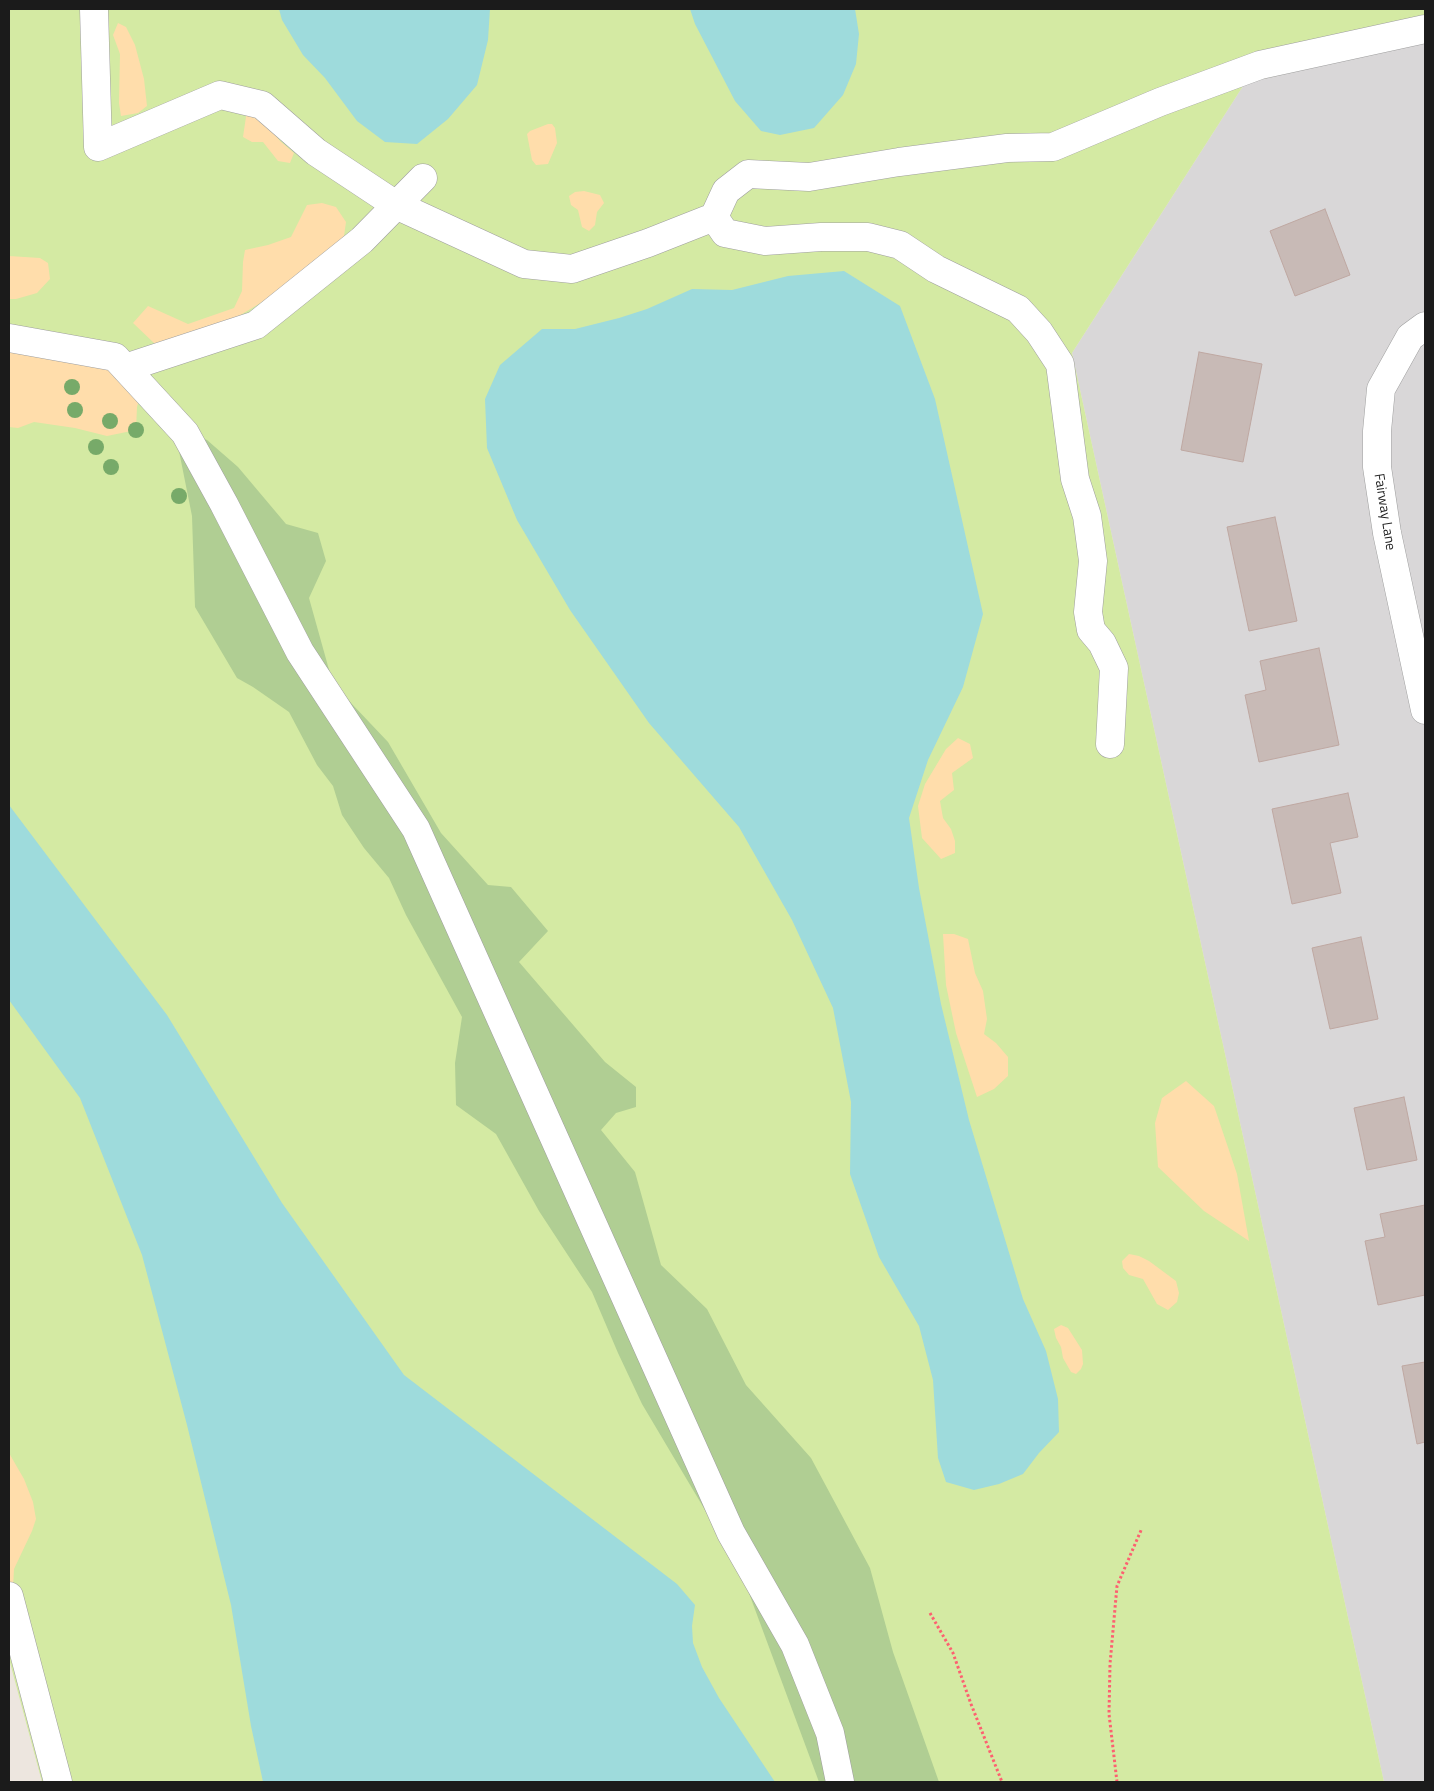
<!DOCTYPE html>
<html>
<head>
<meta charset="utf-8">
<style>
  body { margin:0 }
  #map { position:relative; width:1434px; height:1791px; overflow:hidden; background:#ede6df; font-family:"Titillium Web",sans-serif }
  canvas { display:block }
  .frame { position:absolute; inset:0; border:10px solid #1b1b1b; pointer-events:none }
</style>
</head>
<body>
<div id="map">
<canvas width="1434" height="1791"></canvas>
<div class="frame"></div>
</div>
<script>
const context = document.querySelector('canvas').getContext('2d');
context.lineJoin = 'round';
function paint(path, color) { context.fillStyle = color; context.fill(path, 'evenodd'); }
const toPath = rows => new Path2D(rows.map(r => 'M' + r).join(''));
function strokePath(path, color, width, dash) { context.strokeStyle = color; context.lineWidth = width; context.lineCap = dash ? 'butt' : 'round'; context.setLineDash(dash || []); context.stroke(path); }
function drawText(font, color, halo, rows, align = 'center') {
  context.font = font + ' "Titillium Web",sans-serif'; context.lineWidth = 5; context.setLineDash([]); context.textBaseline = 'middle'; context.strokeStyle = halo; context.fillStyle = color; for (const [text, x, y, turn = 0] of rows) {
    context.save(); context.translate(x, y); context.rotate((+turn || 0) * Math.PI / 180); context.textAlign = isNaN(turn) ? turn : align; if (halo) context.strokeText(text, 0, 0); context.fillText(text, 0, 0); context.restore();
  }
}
paint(toPath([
  [1425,42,1425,1782,1384,1782,1072,353,1245,83]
]), '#d9d7d8');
paint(toPath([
  [9,9,1425,9,1425,42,1245,83,1072,353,1384,1782,42,1782,9,1659]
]), '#d4eaa3');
paint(toPath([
  [180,428,207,440,238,467,286,524,318,533,326,561,309,598,333,684,388,742,441,833,488,885,511,887,548,931,519,962,605,1062,636,1087,636,1107,616,1113,601,1130,635,1172,661,1265,707,1309,746,1385,811,1458,870,1568,893,1652,939,1782,819,1782,740,1569,642,1404,618,1353,592,1292,539,1211,496,1134,456,1105,455,1063,462,1017,406,915,389,878,364,848,342,815,333,786,317,765,289,712,253,687,237,678,195,607,192,516,179,451]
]), '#b0ce93');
paint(toPath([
  [118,23,126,27,135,45,144,79,147,106,138,113,121,116,119,103,120,54,113,35],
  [247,110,270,127,280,141,294,153,290,163,278,161,263,142,252,142,243,137],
  [548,124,552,124,555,128,557,143,548,164,536,165,532,160,527,134,530,131],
  [584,191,600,195,604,203,597,212,595,225,589,231,582,227,578,210,571,205,569,196,575,192],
  [322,203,336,207,346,222,343,243,285,288,229,322,155,344,133,323,148,306,188,324,234,308,242,291,243,262,245,250,268,245,291,237,307,205],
  [9,256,40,258,48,263,50,279,37,293,16,299,9,299],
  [9,350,97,363,123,379,140,396,137,407,136,430,107,436,75,428,34,422,18,428,9,427],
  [958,738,970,744,973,758,952,773,954,790,940,801,943,818,951,829,955,841,955,853,941,859,922,838,918,806,925,784,946,749],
  [943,934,954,934,968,939,975,973,983,991,987,1019,984,1034,996,1043,1008,1057,1008,1076,994,1089,977,1097,956,1033,946,985],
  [1186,1081,1214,1106,1237,1174,1249,1241,1204,1211,1158,1167,1155,1123,1162,1098],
  [1129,1254,1139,1256,1149,1261,1176,1281,1179,1293,1177,1302,1168,1310,1157,1304,1143,1279,1129,1275,1123,1268,1122,1261],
  [1061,1325,1068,1328,1082,1350,1083,1364,1081,1369,1076,1374,1071,1372,1063,1358,1061,1347,1056,1338,1054,1329],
  [9,1453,24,1479,33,1502,36,1519,32,1531,14,1569,13,1588,9,1586]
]), '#ffddab');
paint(toPath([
  [279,9,490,9,488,40,477,85,448,119,417,144,385,142,357,121,325,78,303,55,282,20],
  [690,9,855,9,859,34,856,64,843,95,814,128,780,135,761,131,735,101,695,24],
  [844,271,900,306,935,399,983,614,963,687,928,760,909,818,919,888,941,1004,969,1120,1023,1299,1046,1351,1058,1399,1059,1432,1039,1453,1023,1474,999,1484,974,1490,946,1482,938,1458,933,1380,919,1326,879,1257,850,1174,851,1102,833,1008,792,920,739,827,649,723,570,610,517,520,487,448,485,399,500,365,542,329,575,329,619,318,647,309,692,289,732,290,788,276],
  [9,805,167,1015,282,1203,404,1375,677,1584,695,1605,692,1626,693,1643,702,1667,719,1698,775,1782,263,1782,251,1726,231,1605,187,1425,142,1255,80,1098,9,1000]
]), '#9edbdc');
const building = toPath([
  [1325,209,1350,275,1295,296,1270,231,1325,209],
  [1199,352,1262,364,1243,462,1181,450,1199,352],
  [1275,517,1297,621,1249,631,1227,527,1275,517],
  [1319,648,1339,745,1259,762,1245,695,1266,690,1260,661,1319,648],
  [1348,793,1358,837,1330,843,1341,893,1292,904,1272,809,1348,793],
  [1361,937,1378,1019,1330,1029,1312,948,1361,937],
  [1404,1097,1417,1160,1367,1170,1354,1108,1404,1097],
  [1425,1205,1425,1295,1378,1305,1365,1241,1385,1237,1380,1214,1425,1205],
  [1425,1362,1425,1442,1417,1444,1402,1366,1425,1362]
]);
paint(building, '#c8bab6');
strokePath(building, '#bfa8a2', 1);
const minor = toPath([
  [94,9,98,147,220,95,262,105,316,152,396,205,524,264,572,269,648,243,714,217,726,191,748,174,809,177,899,162,1007,148,1053,147,1160,102,1260,65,1425,29],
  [714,217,725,233,765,241,821,237,868,237,900,245,936,269,1018,309,1039,332,1060,364,1075,479,1087,516,1093,561,1088,612,1091,630,1102,643,1114,668,1110,744],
  [1425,326,1410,337,1381,389,1377,431,1377,467,1387,533,1425,710],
  [9,338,115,357,185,433,224,504,300,652,416,829,731,1533,795,1645,830,1733,840,1782],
  [125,368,256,325,362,240,423,178],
  [9,1596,58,1782]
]);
strokePath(minor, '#9f9f9f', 29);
strokePath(toPath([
  [930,1613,953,1653,971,1704,1002,1782],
  [1117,1782,1109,1714,1110,1664,1117,1586,1142,1528]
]), '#fd6070', 3, [2.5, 2.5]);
strokePath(minor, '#fff', 28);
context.fillStyle = '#77aa69';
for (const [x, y] of [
  [72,387],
  [75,410],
  [110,421],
  [136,430],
  [96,447],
  [111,467],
  [179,496]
]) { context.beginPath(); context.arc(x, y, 8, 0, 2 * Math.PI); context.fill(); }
drawText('14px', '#1b1b1b', '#fff', [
  ["Fairway Lane",1384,512,81]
]);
</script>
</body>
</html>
